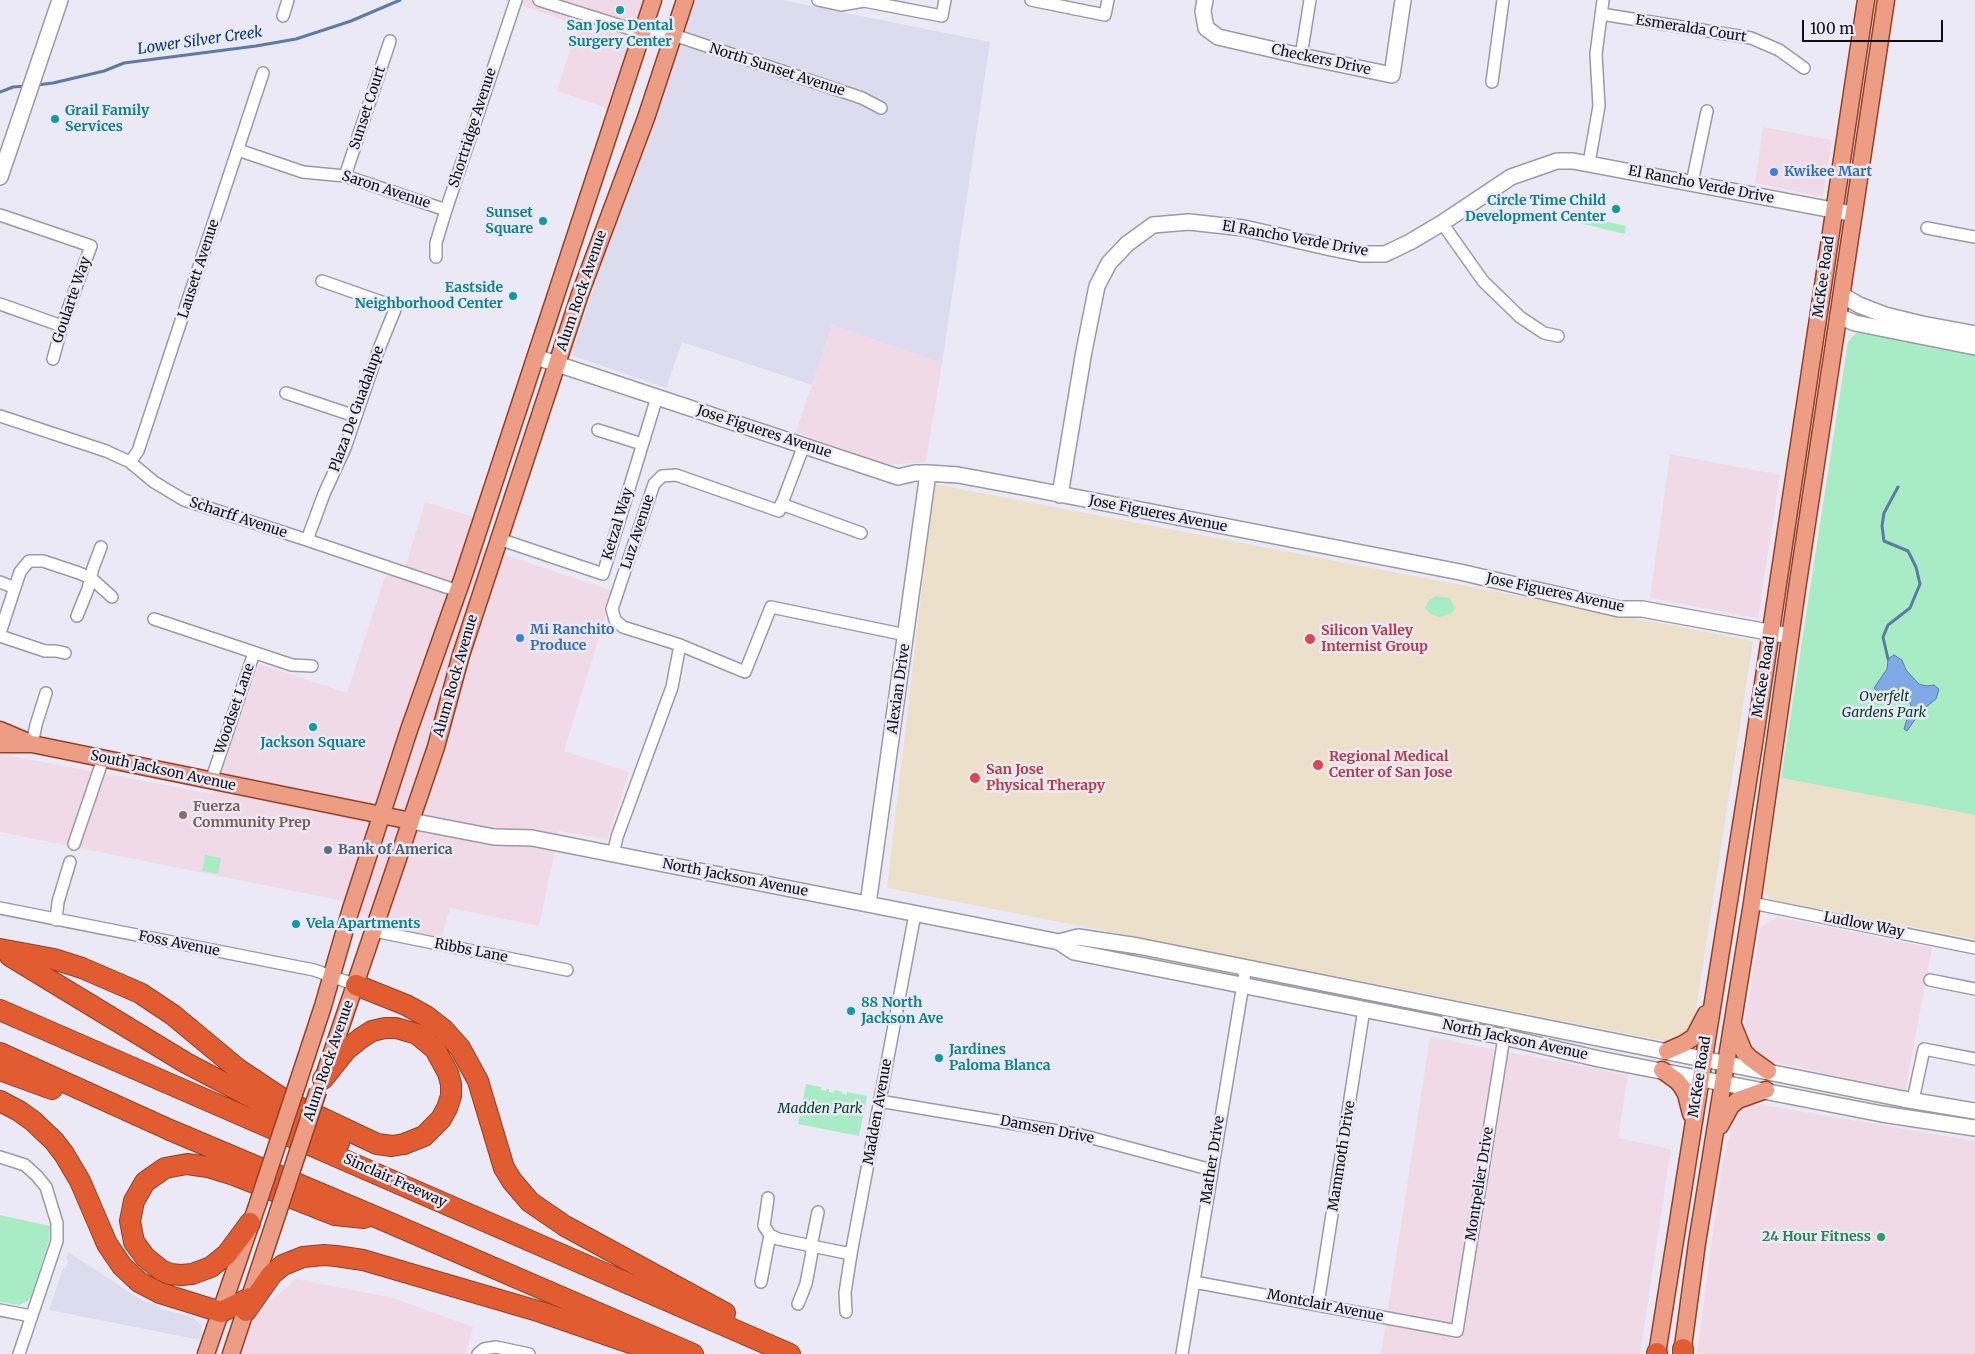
<!DOCTYPE html>
<html>
<head>
<meta charset="utf-8">
<style>
  body { margin:0 }
  #map { position:relative; width:1975px; height:1354px; overflow:hidden; background:#ebe9f6; font-family:Merriweather,serif }
  canvas { display:block }
  .scale { position:absolute; left:1802px; top:20px; width:141px; height:22px; box-sizing:border-box; border:2px solid #0e0d11; border-top:0; padding-left:6px; font-size:15px; line-height:18px; white-space:nowrap; color:#0e0d11; -webkit-text-stroke:4px #ebe9f6; paint-order:stroke }
</style>
</head>
<body>
<div id="map">
<canvas width="1975" height="1354"></canvas>
<div class="scale">100 m</div>
</div>
<script>
const context = document.querySelector('canvas').getContext('2d');
context.lineJoin = 'round';
function paint(path, color) { context.fillStyle = color; context.fill(path, 'evenodd'); }
const toPath = rows => new Path2D(rows.map(r => 'M' + r).join(''));
function strokePath(path, color, width, dash) { context.strokeStyle = color; context.lineWidth = width; context.lineCap = dash ? 'butt' : 'round'; context.setLineDash(dash || []); context.stroke(path); }
function drawText(font, color, halo, rows, align = 'center') {
  context.font = font + ' Merriweather,serif'; context.lineWidth = 5; context.setLineDash([]); context.textBaseline = 'middle'; context.strokeStyle = halo; context.fillStyle = color; for (const [text, x, y, turn = 0] of rows) {
    context.save(); context.translate(x, y); context.rotate((+turn || 0) * Math.PI / 180); context.textAlign = isNaN(turn) ? turn : align; if (halo) context.strokeText(text, 0, 0); context.fillText(text, 0, 0); context.restore();
  }
}
paint(toPath([
  [504,0,650,0,613,110,557,91,578,25],
  [1763,127,1832,140,1823,197,1755,183],
  [832,325,942,363,926,462,885,465,796,432],
  [1670,454,1780,475,1758,618,1650,598],
  [425,502,477,518,469,543,613,591,564,751,629,772,607,839,559,831,539,926,450,908,441,939,380,929,348,902,0,832,0,754,213,794,259,664,347,693,385,577,406,565],
  [1777,917,1932,948,1905,1091,1765,1060,1749,1049,1744,1030,1760,928],
  [1430,1037,1628,1075,1618,1138,1671,1149,1640,1354,1381,1354],
  [1757,1104,1975,1141,1975,1354,1697,1354,1722,1166,1736,1110],
  [295,1279,393,1298,473,1327,465,1354,238,1354,250,1316,284,1290]
]), '#f0dae7');
paint(toPath([
  [691,0,782,0,990,42,942,363,832,325,812,385,682,342,666,388,571,355],
  [68,1252,143,1301,155,1304,161,1309,193,1317,202,1326,201,1340,49,1310,63,1268,66,1268,68,1260,66,1259]
]), '#dddbee');
paint(toPath([
  [934,484,1753,641,1692,1035,1675,1043,887,888],
  [1781,778,1975,815,1975,939,1776,901,1769,898,1764,890]
]), '#ece0cb');
paint(toPath([
  [1582,210,1600,214,1599,220,1626,226,1625,234,1579,223],
  [1856,333,1862,333,1893,338,1975,354,1975,815,1781,778,1841,387,1848,342],
  [1436,596,1450,598,1455,609,1451,614,1439,617,1429,613,1425,608,1429,600],
  [205,855,221,858,218,874,202,871],
  [806,1084,821,1087,821,1090,826,1091,826,1089,829,1089,829,1092,834,1093,835,1090,842,1092,842,1094,847,1095,847,1092,867,1096,859,1136,798,1124],
  [0,1215,50,1226,49,1240,31,1297,28,1301,19,1305,0,1302]
]), '#a8ecc5');
const water = toPath([
  [1894,655,1902,660,1906,670,1919,684,1926,686,1934,685,1939,689,1936,699,1921,711,1907,731,1904,729,1911,706,1908,698,1903,694,1891,691,1879,694,1874,688,1887,669,1888,659,1894,655]
]);
paint(water, '#80aae6');
strokePath(water, '#5e7ba6', 1);
strokePath(toPath([
  [37,85,53,83,104,71,124,63,256,46,296,39,351,21,400,0],
  [0,92,13,87,26,86],
  [1888,659,1883,637,1888,625,1910,608,1920,584,1916,567,1908,551,1884,541,1882,526,1884,513,1898,487]
]), '#5e7ba6', 3);
const street = toPath([
  [539,0,634,30,683,38,862,98,881,108],
  [818,0,841,5,864,1,942,16,945,0],
  [1031,0,1105,15,1108,0],
  [1601,14,1751,38,1779,50,1804,68],
  [283,16,288,0],
  [1301,56,1310,0],
  [1492,82,1503,0],
  [238,150,303,172,345,176,446,210],
  [1589,163,1599,106,1596,54,1603,0],
  [345,176,390,41],
  [1692,183,1707,111],
  [0,215,91,246,62,326,53,359],
  [1442,223,1483,281,1520,317,1544,333,1558,336],
  [1927,228,1975,237],
  [436,257,436,243,446,210,516,0],
  [0,304,62,326],
  [286,393,355,416],
  [0,416,106,451,130,462,154,482,184,500,307,540,458,591],
  [598,430,642,444],
  [130,462,138,451,263,73],
  [781,504,861,533],
  [499,539,603,574,657,397],
  [307,540,324,494,345,448,379,349,396,307,322,281],
  [0,582,15,588],
  [77,616,88,589,93,568,101,547],
  [154,619,292,665,312,666],
  [0,633,20,572,29,561,43,561,79,573,91,578,112,597],
  [0,636,45,651,56,651,65,653],
  [680,645,745,672,771,607,906,635],
  [32,744,36,725,46,693],
  [211,781,254,653],
  [74,844,103,759],
  [613,855,617,837,672,687,680,645,623,627,615,620,612,609,654,484,662,476,676,475,779,511,804,445],
  [1752,903,1975,948],
  [0,908,314,970,356,985],
  [56,920,58,902,70,862],
  [374,931,567,970],
  [1930,980,1975,989],
  [1913,1100,1924,1049,1975,1059],
  [879,1101,1081,1135,1212,1170],
  [0,1157,25,1165,37,1176,46,1187,57,1223,57,1241,19,1354],
  [768,1198,764,1226,770,1235,778,1239,851,1254],
  [761,1282,770,1235],
  [1194,1282,1457,1331,1504,1037],
  [798,1304,806,1284,812,1252,811,1246,818,1212],
  [1318,1304,1364,1009],
  [0,1310,31,1316],
  [846,1312,845,1293,851,1254,915,914],
  [478,1354,484,1349,496,1347,529,1354],
  [1182,1354,1246,966]
]);
const secondary = toPath([
  [1205,0,1203,11,1206,28,1218,37,1301,56,1392,75,1403,0],
  [0,177,60,0],
  [1842,295,1859,305,1885,315,1922,324,1975,334],
  [1838,316,1855,323,1975,347],
  [536,357,898,477,915,473,928,473,958,475,1028,488,1460,572,1619,609,1642,609,1790,636],
  [1060,495,1084,351,1097,286,1109,263,1127,244,1153,225,1189,222,1244,228,1331,248,1361,254,1385,254,1410,242,1442,223,1511,177,1557,161,1573,161,1854,214],
  [411,821,494,837,532,838,994,929,1059,942,1074,952,1504,1037,1599,1059,1882,1114,1975,1128],
  [868,904,928,473],
  [1059,942,1078,937,1138,946,1903,1099,1975,1111]
]);
const primary = toPath([
  [0,730,26,741],
  [0,744,32,744,411,821],
  [1733,1025,1744,1052,1750,1058,1768,1071],
  [1667,1051,1683,1044,1694,1037,1706,1014],
  [326,1070,436,747,461,655,580,294,646,118,685,0],
  [1662,1070,1677,1081,1682,1087,1686,1094,1691,1114],
  [298,1082,323,1006,350,912,409,730,464,574,653,0],
  [1720,1126,1731,1106,1738,1100,1766,1090],
  [206,1354,258,1203],
  [231,1354,278,1212],
  [1657,1354,1753,750,1866,0],
  [1682,1354,1697,1243,1752,903,1797,589,1886,0]
]);
const highway = toPath([
  [0,949,54,959,82,968,140,993,173,1015,238,1069,286,1101,377,1144,392,1146,404,1144,424,1136,441,1119,447,1108,451,1096,451,1084,448,1073,435,1049,417,1034,396,1028,385,1028,372,1031,361,1038,346,1050,323,1079],
  [10,956,186,1063,339,1143],
  [356,985,406,1005,426,1016,444,1030,460,1048,478,1081,504,1168,512,1181,530,1202,565,1226,725,1313],
  [0,1010,790,1354],
  [0,1053,170,1130,383,1220,693,1354],
  [0,1070,52,1089],
  [0,1101,19,1111,33,1121,54,1141,64,1154,80,1181,107,1244,122,1266,139,1282,160,1293,221,1312,250,1298],
  [250,1223,227,1254,211,1267,192,1274,181,1275,170,1274,161,1270,145,1257,134,1242,130,1221,134,1201,145,1182,165,1168,187,1164,208,1167,234,1175,335,1215,364,1218],
  [246,1311,272,1274,283,1265,303,1257,324,1255,336,1256,363,1260,541,1312,662,1354],
  [1657,1354,1657,1353],
  [1683,1354,1683,1349]
]);
strokePath(street, '#9b9aa5', 14);
strokePath(secondary, '#9b9aa5', 18);
strokePath(primary, '#974026', 19);
strokePath(highway, '#974026', 22);
strokePath(street, '#fff', 11);
strokePath(secondary, '#fff', 15);
strokePath(primary, '#ed9d83', 16);
strokePath(highway, '#e15c31', 20);
const primaryBridge = toPath([
  [258,1203,298,1082],
  [278,1212,318,1091]
]);
strokePath(primaryBridge, '#974026', 19, []);
strokePath(primaryBridge, '#ed9d83', 16);
for (const [x, y, r, color] of [
  [620,10,5,"#0f9aa8"],
  [55,119,5,"#0f9aa8"],
  [1774,172,5,"#3f7fe0"],
  [1616,209,5,"#0f9aa8"],
  [543,221,5,"#0f9aa8"],
  [513,296,5,"#0f9aa8"],
  [520,638,5,"#3f7fe0"],
  [1310,639,6,"#e0444e"],
  [313,727,5,"#0f9aa8"],
  [1318,765,6,"#e0444e"],
  [975,778,6,"#e0444e"],
  [183,815,5,"#8d6e63"],
  [328,850,5,"#5c6f8a"],
  [296,924,5,"#0f9aa8"],
  [851,1011,5,"#0f9aa8"],
  [939,1058,5,"#0f9aa8"],
  [1881,1237,5,"#2e9e5b"]
]) { const dot = new Path2D(); dot.arc(x, y, r, 0, 2 * Math.PI); context.fillStyle = color; context.fill(dot); strokePath(dot, '#ebe9f6', 2); }
drawText('bold 14px', '#0d838f', '#ebe9f6', [
  ["San Jose Dental",620,26,"center"],
  ["Surgery Center",620,42,"center"],
  ["Grail Family",65,111],
  ["Services",65,127],
  ["Circle Time Child",1606,201,"right"],
  ["Development Center",1606,217,"right"],
  ["Sunset",533,213,"right"],
  ["Square",533,229,"right"],
  ["Eastside",503,288,"right"],
  ["Neighborhood Center",503,304,"right"],
  ["Jackson Square",313,743,"center"],
  ["Vela Apartments",306,924],
  ["88 North",861,1003],
  ["Jackson Ave",861,1019],
  ["Jardines",949,1050],
  ["Paloma Blanca",949,1066]
], 'left');
drawText('14px', '#0e0d11', '#ebe9f6', [
  ["Esmeralda Court",1691,29,9],
  ["Checkers Drive",1321,60,12],
  ["North Sunset Avenue",777,70,18],
  ["Sunset Court",368,108,-72],
  ["Shortridge Avenue",473,128,-72],
  ["El Rancho Verde Drive",1701,185,11],
  ["Saron Avenue",386,190,18],
  ["El Rancho Verde Drive",1295,239,10],
  ["Lausett Avenue",199,269,-72],
  ["McKee Road",1824,277,-82],
  ["Alum Rock Avenue",582,291,-71],
  ["Goularte Way",72,300,-71],
  ["Plaza De Guadalupe",357,409,-70],
  ["Jose Figueres Avenue",764,432,18],
  ["Jose Figueres Avenue",1158,514,11],
  ["Scharff Avenue",238,518,18],
  ["Ketzal Way",618,524,-73],
  ["Luz Avenue",638,532,-72],
  ["Jose Figueres Avenue",1555,593,12],
  ["Alum Rock Avenue",456,676,-74],
  ["McKee Road",1764,677,-81],
  ["Alexian Drive",899,689,-82],
  ["Woodset Lane",235,709,-71],
  ["South Jackson Avenue",163,771,12],
  ["North Jackson Avenue",735,878,11],
  ["Ludlow Way",1864,925,11],
  ["Foss Avenue",179,944,11],
  ["Ribbs Lane",471,951,11],
  ["North Jackson Avenue",1515,1040,12],
  ["Alum Rock Avenue",329,1061,-71],
  ["McKee Road",1700,1077,-81],
  ["Madden Avenue",878,1112,-80],
  ["Damsen Drive",1047,1130,11],
  ["Mammoth Drive",1342,1156,-81],
  ["Mather Drive",1213,1160,-81],
  ["Sinclair Freeway",395,1181,24],
  ["Montpelier Drive",1480,1184,-81],
  ["Montclair Avenue",1325,1306,11]
]);
drawText('bold 14px', '#366cbe', '#ebe9f6', [
  ["Kwikee Mart",1784,172],
  ["Mi Ranchito",530,630],
  ["Produce",530,646]
], 'left');
drawText('bold 14px', '#be3a42', '#ebe9f6', [
  ["Silicon Valley",1321,631],
  ["Internist Group",1321,647],
  ["Regional Medical",1329,757],
  ["Center of San Jose",1329,773],
  ["San Jose",986,770],
  ["Physical Therapy",986,786]
], 'left');
drawText('italic 14px', '#024429', '#ebe9f6', [
  ["Overfelt",1884,697],
  ["Gardens Park",1884,713],
  ["Madden Park",820,1109]
]);
drawText('bold 14px', '#785e54', '#ebe9f6', [
  ["Fuerza",193,807],
  ["Community Prep",193,823]
], 'left');
drawText('bold 14px', '#4e5e75', '#ebe9f6', [
  ["Bank of America",338,850]
], 'left');
drawText('bold 14px', '#27864d', '#ebe9f6', [
  ["24 Hour Fitness",1871,1237]
], 'right');
drawText('italic 15px', '#003a7f', '#ebe9f6', [
  ["Lower Silver Creek",200,41,-8]
]);
</script>
</body>
</html>
